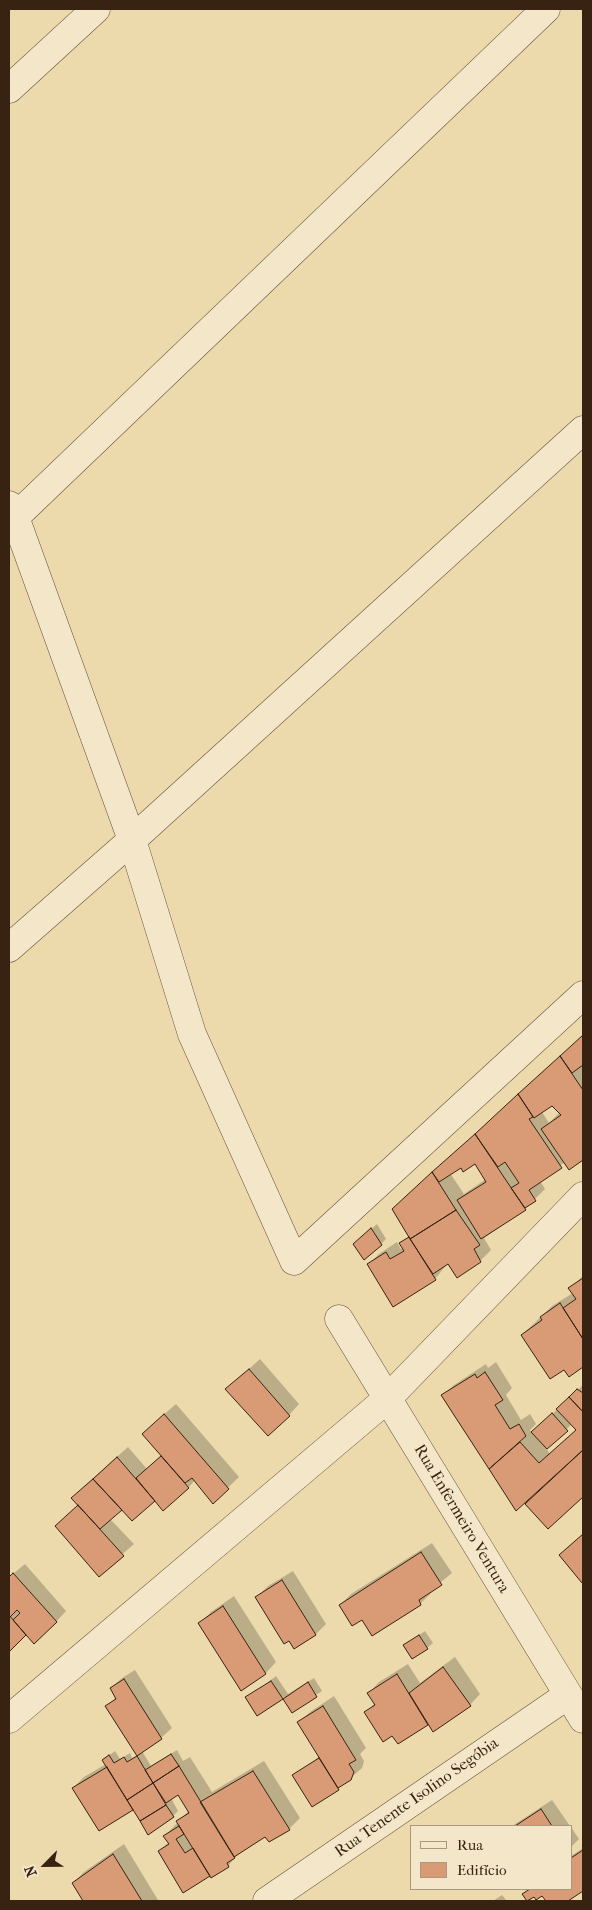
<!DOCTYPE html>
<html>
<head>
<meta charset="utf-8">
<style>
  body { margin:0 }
  #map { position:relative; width:592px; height:1910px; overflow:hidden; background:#ecd9ac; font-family:"IM FELL French Canon",serif }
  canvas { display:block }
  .frame { position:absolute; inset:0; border:10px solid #382212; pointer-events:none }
  .legend { position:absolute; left:410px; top:1825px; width:162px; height:65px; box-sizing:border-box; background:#f3e6c9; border:1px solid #a89880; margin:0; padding:6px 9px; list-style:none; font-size:15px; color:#382212 }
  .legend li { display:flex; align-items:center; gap:10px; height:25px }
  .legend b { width:25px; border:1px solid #a89880 }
  .north { position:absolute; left:20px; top:1840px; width:50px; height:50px; -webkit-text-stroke:4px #f3e6c9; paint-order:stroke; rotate:247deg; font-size:14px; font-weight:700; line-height:20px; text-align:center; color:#382212 }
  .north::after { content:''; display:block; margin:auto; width:18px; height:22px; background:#382212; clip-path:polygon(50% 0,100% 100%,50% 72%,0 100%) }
</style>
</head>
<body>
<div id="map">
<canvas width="592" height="1910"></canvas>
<div class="frame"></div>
<ul class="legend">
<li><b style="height:6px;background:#f3e6c9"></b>Rua</li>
<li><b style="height:14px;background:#d89b76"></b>Edifício</li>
</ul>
<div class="north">N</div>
</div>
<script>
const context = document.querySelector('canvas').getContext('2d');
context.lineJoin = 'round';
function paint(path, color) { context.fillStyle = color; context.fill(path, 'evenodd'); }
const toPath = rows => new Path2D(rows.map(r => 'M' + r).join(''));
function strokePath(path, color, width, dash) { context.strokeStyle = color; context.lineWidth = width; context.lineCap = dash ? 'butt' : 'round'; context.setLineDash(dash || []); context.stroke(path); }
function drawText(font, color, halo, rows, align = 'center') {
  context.font = font + ' "IM FELL French Canon",serif'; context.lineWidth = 4; context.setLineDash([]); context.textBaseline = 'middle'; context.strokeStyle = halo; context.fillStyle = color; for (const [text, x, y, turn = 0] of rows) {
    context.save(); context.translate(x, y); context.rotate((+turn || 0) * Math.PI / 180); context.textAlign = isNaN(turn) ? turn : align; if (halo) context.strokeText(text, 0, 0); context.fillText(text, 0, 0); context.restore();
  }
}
paint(toPath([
  [583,1036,583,1158,569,1168,565,1162,540,1181,545,1189,525,1209,484,1238,491,1250,480,1261,448,1263,435,1279,368,1265,379,1254,397,1242,401,1249,404,1248,401,1244,410,1235,404,1199],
  [552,1104,560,1112,549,1123,542,1112],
  [476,1163,486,1179,464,1194,450,1173,461,1166],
  [377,1224,386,1239,381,1244,360,1239],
  [583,1276,583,1366,569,1375,564,1369,522,1335,552,1306,573,1293,570,1288],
  [260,1359,299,1404,289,1415,238,1379],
  [496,1362,512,1388,506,1395,521,1420,530,1414,536,1424,530,1430,532,1433,583,1385,583,1496,548,1527,525,1502,517,1509,443,1395,454,1385,486,1364,488,1368],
  [572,1424,577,1430,550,1454,546,1448],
  [176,1404,239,1477,213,1502,195,1480,188,1488,122,1508,110,1519,134,1544,99,1575,79,1505,83,1487,128,1447,147,1469,162,1455,154,1423],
  [432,1543,452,1573,430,1591,431,1593,420,1604,362,1618,340,1605,351,1594],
  [25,1564,66,1611,56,1622,26,1633,9,1650,9,1577],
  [293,1571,326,1624,316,1634,294,1648,257,1597,268,1586],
  [234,1596,276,1662,266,1673,241,1689,200,1623,211,1612],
  [425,1631,433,1643,427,1648,405,1645],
  [455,1657,480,1694,470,1705,429,1723,398,1742,393,1734,366,1712,375,1703,369,1693,379,1682,408,1664,420,1683],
  [135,1670,172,1728,161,1738,142,1751,151,1766,177,1750,183,1761,190,1757,212,1792,264,1761,300,1818,289,1829,266,1836,238,1854,228,1866,184,1891,159,1851,169,1842,165,1836,189,1810,179,1793,171,1798,178,1811,173,1816,133,1808,99,1829,73,1788,84,1777,106,1764,103,1760,115,1751,120,1759,130,1753,132,1758,137,1755,107,1706,116,1697,111,1688,122,1678],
  [276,1676,288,1694,314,1678,322,1691,292,1711,283,1697,257,1714,247,1698],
  [334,1696,366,1748,360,1754,364,1761,362,1768,338,1789,294,1775,320,1756,299,1722,310,1712],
  [552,1800,570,1826,512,1826],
  [571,1827,579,1839,571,1847],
  [124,1844,158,1900,84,1901,73,1883,84,1872],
  [583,1848,583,1889,566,1901,544,1901,546,1900,543,1895,523,1894,529,1889,571,1889,571,1856],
  [502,1895,507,1901,493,1901]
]), '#0003');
const building = toPath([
  [583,1035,583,1065,572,1073,560,1056,583,1035],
  [560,1056,583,1090,583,1160,569,1170,541,1129,561,1115,552,1106,534,1118,518,1094,560,1056],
  [518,1094,533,1117,529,1119,562,1168,529,1190,536,1201,525,1208,511,1188,519,1183,505,1162,498,1167,475,1134,518,1094],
  [475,1134,526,1210,481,1239,457,1200,486,1182,475,1164,463,1172,461,1168,439,1182,432,1172,475,1134],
  [432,1172,456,1210,410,1239,392,1209,432,1172],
  [456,1210,480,1245,474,1249,481,1262,457,1278,448,1264,433,1274,410,1239,456,1210],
  [371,1228,382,1245,364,1260,353,1244,371,1228],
  [409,1237,436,1280,393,1307,367,1264,386,1252,390,1259,404,1251,399,1243,409,1237],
  [583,1278,583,1339,563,1308,576,1299,568,1288,583,1278],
  [560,1303,583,1339,583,1367,569,1377,564,1370,550,1379,521,1335,542,1320,540,1317,560,1303],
  [249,1369,290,1416,268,1436,225,1389,249,1369],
  [485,1372,503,1400,495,1405,510,1429,519,1424,526,1436,489,1469,441,1395,475,1374,477,1378,485,1372],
  [577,1389,583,1393,583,1412,569,1397,577,1389],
  [569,1397,583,1412,583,1450,516,1511,489,1469,520,1442,539,1463,576,1430,556,1409,569,1397],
  [552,1413,568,1431,547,1449,531,1432,552,1413],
  [164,1414,229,1489,213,1504,192,1478,185,1483,142,1434,164,1414],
  [583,1450,583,1497,548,1529,525,1504,583,1450],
  [161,1456,189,1488,163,1511,136,1478,161,1456],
  [117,1457,155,1501,132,1521,93,1479,117,1457],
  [93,1479,122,1510,100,1529,71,1498,93,1479],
  [78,1505,124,1556,99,1577,55,1526,78,1505],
  [583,1534,583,1582,582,1583,559,1555,583,1534],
  [421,1552,442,1585,419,1600,421,1605,372,1636,362,1620,352,1626,339,1605,421,1552],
  [13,1573,57,1622,34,1644,13,1620,20,1613,17,1610,10,1617,9,1615,9,1577,13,1573],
  [282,1580,316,1635,294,1649,289,1641,284,1644,255,1597,282,1580],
  [223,1606,266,1674,241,1691,198,1623,223,1606],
  [9,1615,26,1635,9,1652,9,1615],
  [419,1635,428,1649,412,1659,403,1645,419,1635],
  [443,1667,471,1706,433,1732,409,1693,443,1667],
  [397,1674,428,1725,398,1744,392,1736,383,1742,364,1712,375,1705,367,1693,397,1674],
  [124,1679,162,1739,137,1756,105,1706,116,1699,110,1688,124,1679],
  [271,1681,283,1699,257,1716,245,1697,271,1681],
  [308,1682,317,1697,292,1713,283,1699,308,1682],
  [323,1706,356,1760,349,1764,354,1772,351,1780,338,1788,297,1722,323,1706],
  [171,1754,179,1766,153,1783,145,1770,171,1754],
  [109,1755,114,1763,124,1757,127,1762,137,1756,153,1783,127,1800,102,1760,109,1755],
  [319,1758,339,1790,312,1807,292,1775,319,1758],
  [179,1766,235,1858,227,1863,229,1867,211,1878,176,1821,189,1813,178,1795,166,1803,153,1783,179,1766],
  [107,1767,133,1810,99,1831,72,1788,107,1767],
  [253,1771,290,1830,269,1842,265,1837,234,1857,200,1802,253,1771],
  [153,1783,166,1805,140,1821,127,1800,153,1783],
  [166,1805,174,1817,148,1835,140,1821,166,1805],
  [541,1809,552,1826,515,1826,541,1809],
  [179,1826,184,1834,176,1839,185,1853,193,1848,210,1876,183,1893,158,1851,169,1844,163,1836,179,1826],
  [583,1850,583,1891,568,1901,546,1901,542,1896,536,1900,534,1897,527,1901,522,1894,530,1889,571,1889,571,1858,583,1850],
  [113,1854,142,1901,83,1901,72,1883,113,1854]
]);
paint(building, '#d89b76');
strokePath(building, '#382212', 1);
const minor = toPath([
  [9,89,96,9],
  [9,505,15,517,132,840,192,1034,294,1261,583,995],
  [9,523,546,9],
  [9,948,132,840,583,430],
  [339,1319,583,1719],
  [9,1719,387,1399,583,1196],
  [267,1901,568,1695]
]);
strokePath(minor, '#655038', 29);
strokePath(minor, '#f3e6c9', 28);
drawText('16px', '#382212', '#f3e6c9', [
  ["Rua Enfermeiro Ventura",461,1519,59],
  ["Rua Tenente Isolino Segóbia",417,1798,-35]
]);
</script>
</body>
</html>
